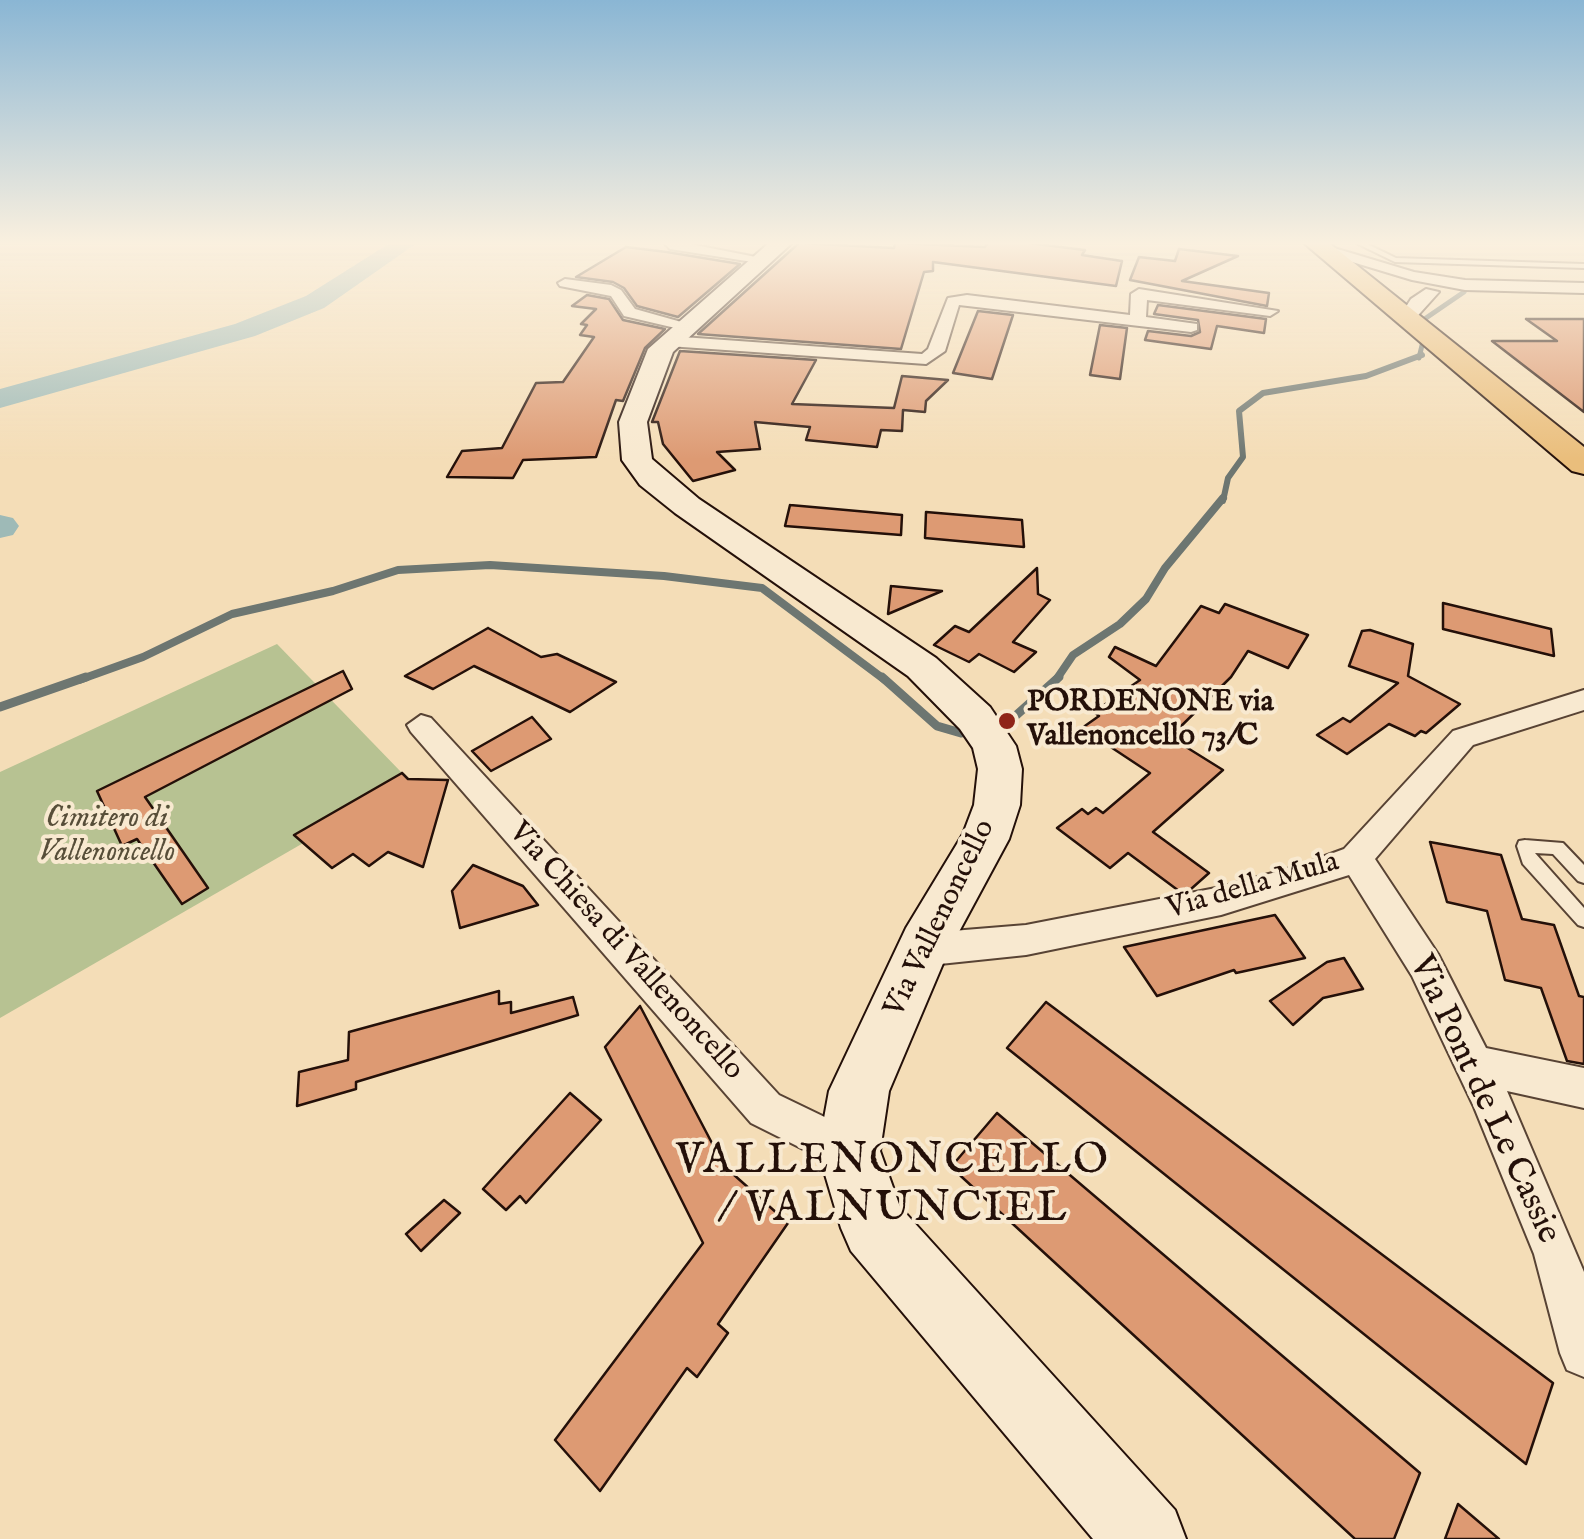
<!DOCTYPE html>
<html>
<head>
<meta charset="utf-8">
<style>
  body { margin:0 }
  canvas { display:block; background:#f4ddb7 }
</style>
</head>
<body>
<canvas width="1584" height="1539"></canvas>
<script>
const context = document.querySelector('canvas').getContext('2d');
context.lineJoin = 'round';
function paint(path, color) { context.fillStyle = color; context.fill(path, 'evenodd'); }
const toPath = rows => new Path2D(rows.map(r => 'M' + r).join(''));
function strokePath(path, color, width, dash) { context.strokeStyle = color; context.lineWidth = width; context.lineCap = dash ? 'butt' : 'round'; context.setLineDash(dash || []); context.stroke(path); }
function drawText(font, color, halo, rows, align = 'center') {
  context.font = font + ' "IM FELL English",serif'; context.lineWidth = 8; context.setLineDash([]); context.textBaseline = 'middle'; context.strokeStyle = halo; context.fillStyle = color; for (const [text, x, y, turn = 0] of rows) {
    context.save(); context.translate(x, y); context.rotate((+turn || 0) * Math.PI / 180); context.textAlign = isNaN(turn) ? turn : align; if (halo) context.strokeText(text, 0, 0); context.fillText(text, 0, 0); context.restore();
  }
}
paint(toPath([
  [277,644,403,774,390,793,0,1018,0,772]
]), '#b7c292');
strokePath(toPath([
  [1426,318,1464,292],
  [1419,358,1423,341]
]), '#6d7671', 5);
strokePath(toPath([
  [1223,501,1228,478,1243,457,1239,411,1263,393,1366,376,1422,355]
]), '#6d7671', 6);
strokePath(toPath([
  [79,680,143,657,232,614,333,591,398,570,490,565,664,576,762,588,885,680],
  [1056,680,1073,655,1120,624,1146,599,1165,568,1223,498]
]), '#6d7671', 8);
strokePath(toPath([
  [882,677,937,726,961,733],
  [0,707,86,677],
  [1012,719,1059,677]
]), '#6d7671', 9);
paint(toPath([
  [390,243,417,243,324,308,255,336,0,408,0,389,235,324,306,296,390,243],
  [0,515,13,518,19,526,13,535,0,538,0,515]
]), '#9ebab7');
const building = toPath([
  [799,243,894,248,895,243,985,247,988,243,1028,243,1085,250,1082,255,1122,261,1116,286,933,262,933,271,924,272,901,349,698,334,799,243],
  [626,247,667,252,740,264,678,317,637,306,624,288,613,282,576,277,626,247],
  [1179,249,1238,256,1182,281,1269,293,1267,306,1130,280,1139,257,1175,261,1179,249],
  [587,295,609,299,623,320,665,329,645,348,623,401,616,400,596,457,523,460,513,478,447,477,462,451,502,448,536,383,563,382,594,337,580,335,587,325,581,324,596,309,572,306,587,295],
  [1158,305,1266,319,1264,333,1217,326,1211,349,1145,340,1148,331,1191,336,1200,332,1198,320,1154,314,1158,305],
  [978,311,1013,315,992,379,953,373,978,311],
  [1526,319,1584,319,1584,412,1492,341,1557,341,1526,319],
  [1100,325,1127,328,1120,379,1090,375,1100,325],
  [680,351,816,360,792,404,894,408,902,376,948,380,926,401,925,412,903,410,902,431,881,430,877,447,806,440,810,427,755,422,760,449,717,452,735,470,693,481,663,444,658,422,652,422,680,351],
  [790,505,902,515,901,535,785,526,790,505],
  [926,512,1022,520,1024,547,925,538,926,512],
  [1037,568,1038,594,1050,600,1013,642,1036,652,1014,672,979,654,969,662,934,645,955,626,969,632,1037,568],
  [891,586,942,591,888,614,891,586],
  [1443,603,1551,629,1554,656,1443,629,1443,603],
  [1225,604,1308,635,1288,668,1248,651,1231,677,1170,737,1223,770,1153,832,1209,873,1191,889,1179,891,1128,853,1110,868,1057,828,1082,809,1088,814,1096,808,1103,813,1150,773,1082,728,1099,716,1094,712,1140,680,1109,657,1115,647,1156,666,1201,606,1219,613,1225,604],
  [488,628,541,657,557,654,616,682,570,712,474,666,433,689,405,676,488,628],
  [1370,630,1413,644,1408,676,1460,704,1426,733,1421,731,1415,736,1389,724,1347,754,1317,735,1343,718,1350,722,1398,683,1349,666,1362,631,1370,630],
  [343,671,352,689,145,797,208,888,182,904,137,839,122,846,97,791,343,671],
  [532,717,551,739,491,771,472,751,532,717],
  [402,773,408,779,448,780,423,867,388,852,369,866,353,854,332,868,294,835,402,773],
  [1430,842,1501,855,1522,919,1554,925,1579,996,1584,997,1584,1064,1567,1061,1541,988,1505,980,1487,911,1447,902,1430,842],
  [473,865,523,886,538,905,460,928,452,891,473,865],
  [1275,915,1305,958,1236,973,1234,970,1157,996,1124,947,1275,915],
  [1344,958,1363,989,1323,998,1293,1025,1270,1001,1327,962,1344,958],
  [499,991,499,1004,511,1002,511,1013,573,997,578,1015,356,1082,356,1089,297,1106,299,1072,348,1060,349,1032,499,991],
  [1046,1002,1553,1383,1526,1464,1007,1048,1046,1002],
  [640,1006,724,1166,788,1223,718,1324,728,1333,697,1377,687,1368,600,1491,555,1440,703,1243,605,1047,640,1006],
  [570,1093,601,1120,526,1203,520,1196,506,1210,483,1189,570,1093],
  [997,1113,1420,1473,1394,1539,1355,1539,951,1167,997,1113],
  [444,1200,460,1213,421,1251,406,1234,444,1200],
  [1458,1504,1499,1539,1445,1539,1458,1504]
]);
paint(building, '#dd9a73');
strokePath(building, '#241009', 2.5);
const lane = toPath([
  [1356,243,1365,243,1396,258,1584,264,1584,268,1395,262,1356,243],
  [1525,840,1563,843,1584,865,1584,883,1578,881,1553,854,1535,853,1584,908,1584,927,1578,925,1523,864,1517,846,1519,841,1525,840]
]);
const street = toPath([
  [664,243,685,243,766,259,759,263,670,249,664,243],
  [1321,244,1414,272,1465,280,1584,283,1584,293,1465,290,1412,280,1316,251,1321,244],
  [565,279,611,285,621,290,635,309,692,325,684,330,624,316,611,296,560,286,558,283,565,279],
  [1139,289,1278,311,1270,316,1147,300,1146,317,1197,324,1197,330,1191,332,959,305,945,351,926,364,668,346,660,341,668,336,922,354,928,349,948,298,967,295,1130,315,1131,294,1139,289],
  [1426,289,1439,292,1412,322,1400,322,1398,319,1411,299,1426,289],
  [1584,690,1584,710,1473,745,1375,859,1438,954,1486,1048,1584,1068,1584,1108,1507,1091,1584,1272,1584,1377,1567,1370,1560,1353,1534,1254,1474,1107,1412,976,1349,875,1221,915,1026,955,940,964,912,955,907,944,912,933,925,928,940,932,1026,925,1221,887,1298,866,1344,849,1453,731,1584,690],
  [421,715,431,718,779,1095,864,1136,870,1151,864,1166,849,1172,751,1123,411,732,407,725,421,715]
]);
const secondary = toPath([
  [769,243,792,243,673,352,647,422,652,459,699,499,936,658,990,707,1016,746,1022,769,1020,805,1009,839,947,954,889,1091,880,1151,900,1207,1175,1510,1186,1539,1093,1539,851,1251,841,1228,818,1151,829,1091,906,928,963,834,974,805,978,769,973,748,960,729,908,676,675,513,640,485,622,460,619,422,648,349,769,243]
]);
const primary = toPath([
  [1304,243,1329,243,1584,447,1584,474,1572,471,1304,243]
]);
strokePath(lane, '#584334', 4);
strokePath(street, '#584334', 4);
strokePath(secondary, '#241009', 4);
strokePath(primary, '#241009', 4);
paint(lane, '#f8e9d0');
paint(street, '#f8e9d0');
paint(secondary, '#f8e9d0');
paint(primary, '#eabe7c');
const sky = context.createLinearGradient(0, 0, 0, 459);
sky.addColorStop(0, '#8ab6d4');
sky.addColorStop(0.53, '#faf0df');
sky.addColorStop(1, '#faf0df00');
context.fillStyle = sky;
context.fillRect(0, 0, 1584, 459);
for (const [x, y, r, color] of [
  [1007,721,10,"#8f2418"]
]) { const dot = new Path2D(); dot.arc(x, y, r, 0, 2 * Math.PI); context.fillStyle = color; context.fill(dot); strokePath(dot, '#f8e9d0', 4); }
drawText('bold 30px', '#241009', '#f8e9d0', [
  ["PORDENONE via",1027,704],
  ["Vallenoncello 73/C",1027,738]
], 'left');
drawText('italic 30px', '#574e39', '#f8e9d0', [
  ["Cimitero di",107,820],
  ["Vallenoncello",107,854]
]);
drawText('30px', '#241009', '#f8e9d0', [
  ["Via della Mula",1253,887,-16],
  ["Via Vallenoncello",941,919,-64],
  ["Via Chiesa di Vallenoncello",625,952,48]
]);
drawText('35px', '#241009', '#f8e9d0', [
  ["Via Pont de Le Cassie",1483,1100,65]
]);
context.letterSpacing = '2.5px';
drawText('42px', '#241009', '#f8e9d0', [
  ["VALLENONCELLO",893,1163],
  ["/ VALNUNCIEL",893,1211]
]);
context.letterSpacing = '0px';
</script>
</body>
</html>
